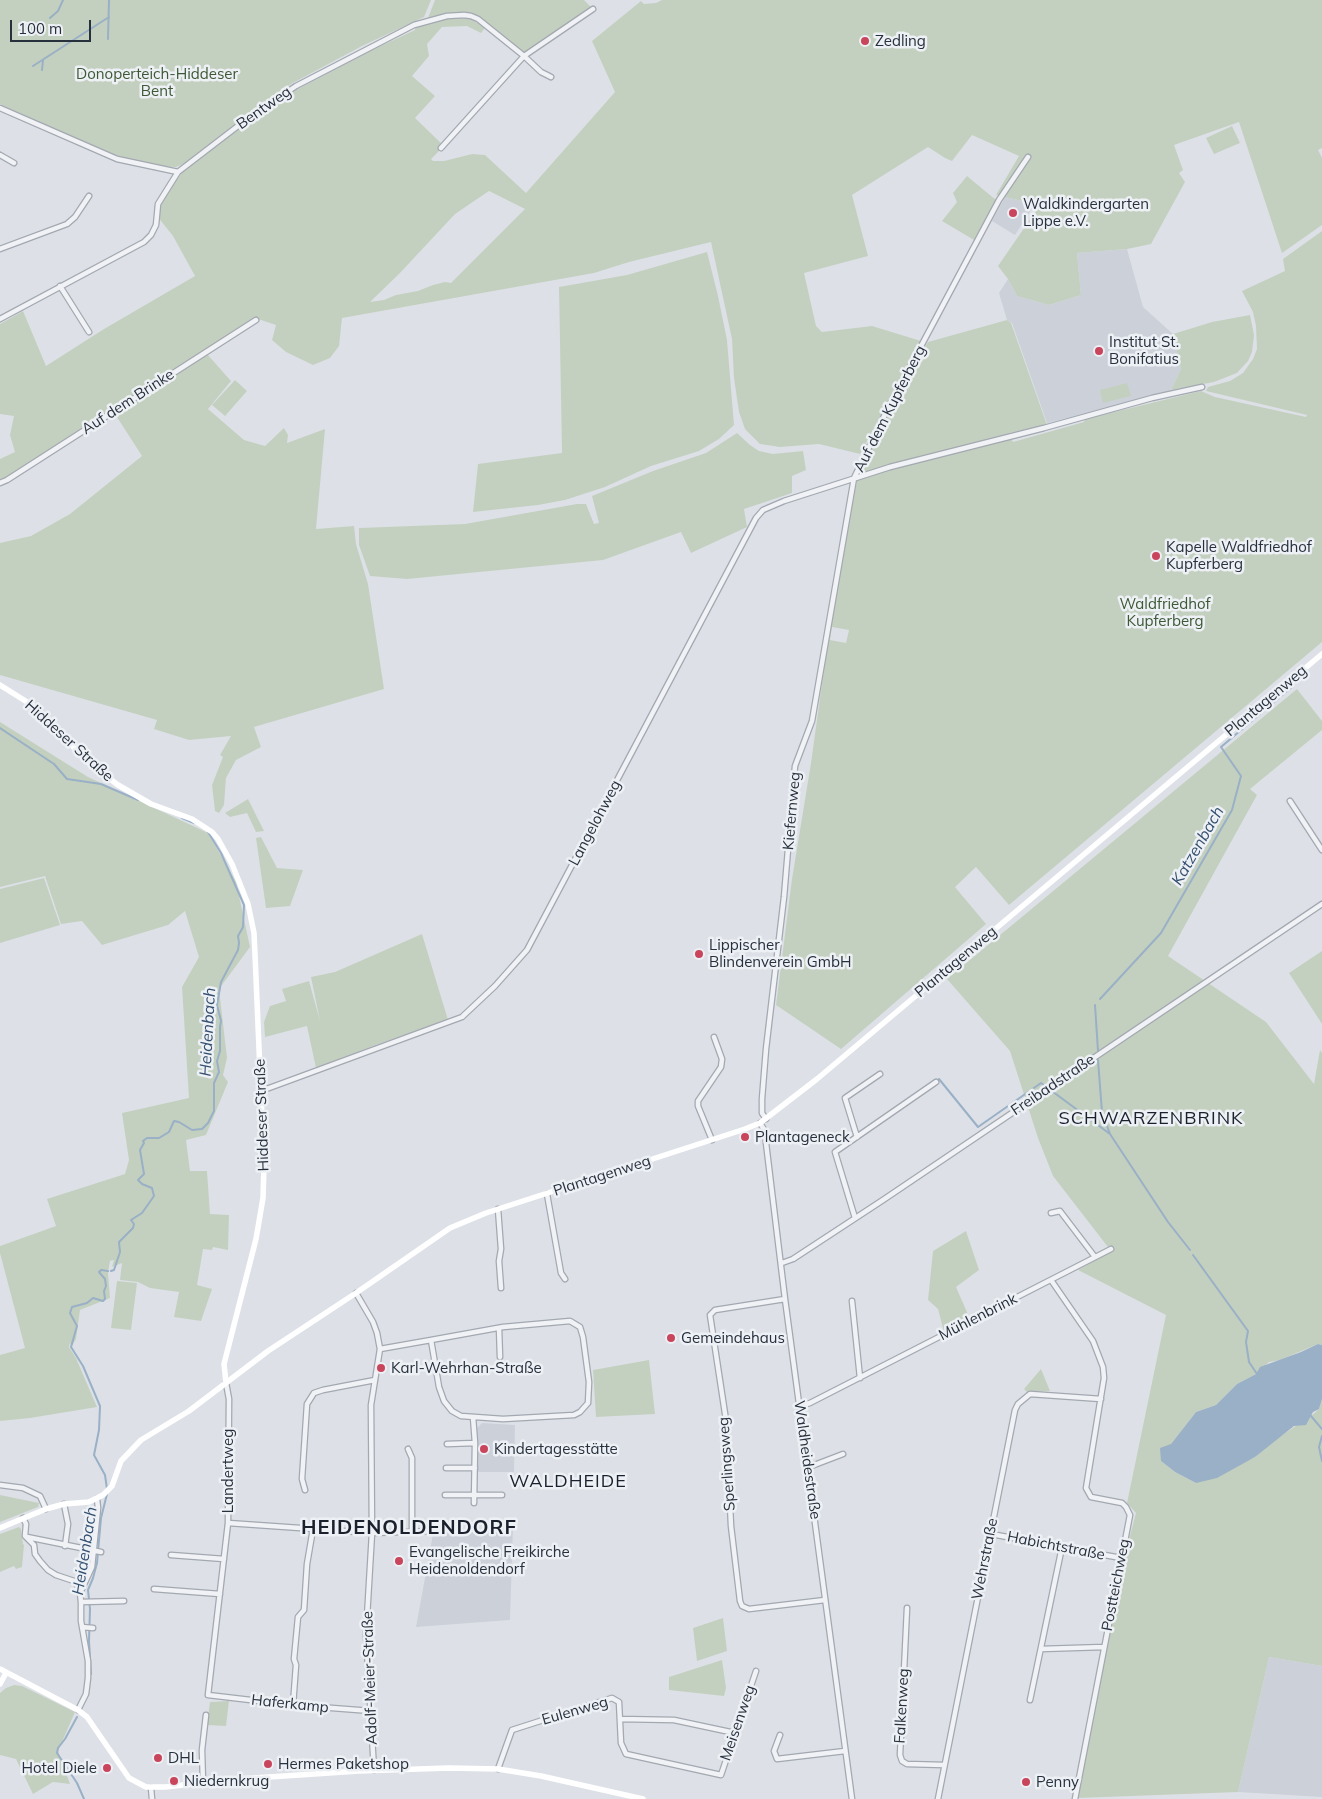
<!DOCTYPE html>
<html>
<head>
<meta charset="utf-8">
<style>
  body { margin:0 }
  #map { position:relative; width:1322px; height:1799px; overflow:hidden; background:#dde1e7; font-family:Mulish,sans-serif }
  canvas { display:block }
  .scale { position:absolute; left:10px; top:20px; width:81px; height:22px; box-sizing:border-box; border:2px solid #27303d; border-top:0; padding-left:6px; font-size:15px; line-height:18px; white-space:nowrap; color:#27303d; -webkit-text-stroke:4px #edf0f4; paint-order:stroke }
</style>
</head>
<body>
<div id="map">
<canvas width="1322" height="1799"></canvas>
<div class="scale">100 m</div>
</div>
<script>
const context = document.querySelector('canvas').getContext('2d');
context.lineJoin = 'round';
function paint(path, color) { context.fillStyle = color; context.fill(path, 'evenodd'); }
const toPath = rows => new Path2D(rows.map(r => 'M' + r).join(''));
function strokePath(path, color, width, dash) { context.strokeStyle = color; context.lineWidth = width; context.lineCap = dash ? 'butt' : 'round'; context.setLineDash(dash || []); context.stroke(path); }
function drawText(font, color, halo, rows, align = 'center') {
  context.font = font + ' Mulish,sans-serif'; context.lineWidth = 5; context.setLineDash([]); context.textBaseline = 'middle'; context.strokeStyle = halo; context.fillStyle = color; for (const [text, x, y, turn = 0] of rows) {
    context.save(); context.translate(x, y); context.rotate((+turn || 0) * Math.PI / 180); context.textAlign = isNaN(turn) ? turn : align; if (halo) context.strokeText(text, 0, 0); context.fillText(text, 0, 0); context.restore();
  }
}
paint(toPath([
  [1005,197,1035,204,1015,235,992,221],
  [1127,249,1143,307,1173,334,1181,369,1171,390,1180,389,1047,423,1012,323,1007,320,999,293,1008,279,1017,296,1049,305,1081,295,1077,253],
  [482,1423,515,1425,514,1472,476,1472,476,1429],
  [513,1527,510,1620,416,1627,433,1534],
  [1269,1657,1322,1666,1322,1797,1238,1792]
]), '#ccd0d9');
paint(toPath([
  [0,0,431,0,424,17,362,46,291,84,254,110,188,162,176,167,151,166,117,157,0,104],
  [435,0,584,0,593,9,535,52,525,54,479,17,472,14,446,14,428,18],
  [662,0,1322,0,1322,148,1318,150,1322,158,1322,225,1282,253,1239,122,1174,145,1183,170,1179,173,1185,182,1151,244,1127,249,1077,253,1081,295,1049,305,1017,296,1008,279,998,266,1040,205,996,195,1019,156,972,135,952,161,945,158,928,147,852,195,868,256,804,273,816,326,822,332,872,326,921,341,860,454,819,444,780,447,760,444,745,429,739,412,734,378,732,339,711,242,629,262,594,273,342,318,339,346,330,358,313,365,286,352,272,340,276,325,255,318,92,421,9,477,0,480,0,459,15,452,10,435,14,416,0,414,0,324,23,311,46,366,104,329,195,276,173,236,157,216,163,201,174,182,183,172,242,126,298,89,368,52,415,30,416,26,448,18,471,19,485,28,481,33,467,26,442,27,427,44,429,56,412,76,435,96,415,118,444,146,431,159,433,161,444,161,472,154,485,155,526,193,615,92,592,41,641,1,644,4,656,3],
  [489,191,525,209,451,283,445,282,433,285,418,291,396,295,384,300,370,302,400,273,455,214],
  [1232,126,1240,143,1214,154,1206,138],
  [967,176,996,200,974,240,942,221,957,202,953,193],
  [1322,231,1322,642,1009,905,976,867,955,887,986,924,841,1049,776,1005,792,879,811,763,835,590,859,471,919,356,928,342,1007,320,1011,323,1047,425,1009,433,1013,442,1084,422,1085,419,1201,391,1215,397,1306,417,1307,415,1206,391,1208,387,1230,381,1243,373,1253,359,1257,349,1256,326,1253,312,1242,291,1285,271,1283,259],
  [832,627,849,630,846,643,830,640],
  [707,252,718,296,727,340,734,425,719,439,699,451,651,466,605,487,565,500,538,505,473,512,478,464,562,453,559,287,627,275],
  [1250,315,1254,335,1252,352,1248,361,1237,373,1214,382,1171,390,1181,369,1173,334,1212,322],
  [207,354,231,381,208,409,244,440,265,446,284,428,288,435,287,443,325,429,316,529,354,526,356,544,368,584,384,689,254,727,261,747,236,760,226,778,224,805,219,813,215,811,212,785,223,757,220,755,231,736,189,740,154,729,157,720,0,675,0,543,31,536,70,514,142,456,115,414],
  [235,380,247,391,225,416,212,405],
  [1127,383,1131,396,1103,403,1100,390],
  [737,433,750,445,759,451,773,454,803,451,806,470,792,476,792,493,744,509,747,527,691,553,681,532,603,560,407,579,370,576,359,545,359,528,465,524,577,504,586,504,594,524,599,523,592,496,653,471,706,453],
  [1297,689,1322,721,1322,730,1250,789,1257,795,1168,956,1266,1022,1314,1084,1320,1050,1322,1053,1322,1345,1318,1344,1280,1360,1269,1362,1256,1374,1237,1384,1216,1405,1196,1412,1171,1444,1161,1461,1175,1472,1196,1483,1255,1457,1273,1441,1311,1416,1319,1409,1322,1399,1322,1666,1269,1657,1238,1792,1078,1798,1127,1547,1136,1513,1127,1503,1166,1315,1078,1270,1111,1251,1053,1176,1038,1138,1010,1051,947,979],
  [0,722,88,777,208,833,236,882,250,947,219,989,227,1058,223,1075,228,1082,206,1135,186,1140,190,1171,207,1171,210,1214,229,1215,228,1250,213,1247,212,1250,203,1249,197,1285,212,1289,201,1321,174,1317,179,1292,150,1288,138,1282,120,1280,122,1263,112,1267,114,1260,110,1261,108,1273,110,1298,80,1310,76,1339,72,1346,70,1343,69,1347,76,1358,97,1407,30,1418,0,1421,0,1355,25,1348,0,1253,0,1246,56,1226,47,1199,125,1174,129,1160,122,1113,189,1098,182,987,199,957,185,911,168,925,102,945,82,921,61,924,45,876,0,887],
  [248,799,264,831,256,832,247,813,230,817,225,813],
  [261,837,277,868,303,870,290,906,266,908,256,838],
  [44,878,60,925,0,943,0,889],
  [422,934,448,1020,378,1044,316,1068,307,1026,265,1037,264,1022,270,1006,286,1001,282,989,309,981,320,1021,311,977,335,972],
  [1322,951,1322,1024,1289,973],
  [966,1231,979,1270,956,1287,970,1319,944,1332,938,1309,928,1300,933,1251],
  [117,1281,137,1283,131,1330,111,1328],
  [649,1360,655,1414,596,1417,593,1370],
  [1041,1369,1050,1391,1027,1392,1024,1389],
  [0,1495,39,1503,38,1507,0,1522],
  [19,1527,21,1529,23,1544,24,1545,22,1567,16,1569,14,1566,0,1572,0,1534],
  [723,1618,727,1651,697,1661,693,1628],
  [722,1660,726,1688,724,1696,669,1690,669,1677],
  [14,1685,22,1686,75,1712,58,1751,70,1784,53,1782,33,1794,16,1759,0,1755,0,1693,6,1688],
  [229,1701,226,1726,207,1725,210,1702]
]), '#c4d0bf');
paint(toPath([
  [1318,1344,1322,1345,1322,1399,1319,1409,1313,1412,1306,1425,1294,1426,1255,1457,1217,1478,1196,1483,1175,1472,1161,1461,1160,1448,1171,1444,1196,1412,1216,1405,1237,1384,1256,1374,1260,1367,1301,1352]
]), '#99b0c6');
strokePath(toPath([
  [50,18,58,11,63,0],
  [108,39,109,0],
  [33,66,109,17],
  [42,70,43,60],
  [0,728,54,764,67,779,101,784,138,800],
  [182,818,194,823],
  [1100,999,1161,933,1232,810,1241,776,1221,747,1293,686],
  [1095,1005,1098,1051],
  [1098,1060,1102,1112,1110,1134,1168,1222,1190,1250],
  [939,1079,978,1127,1041,1083,1110,1134],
  [1193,1255,1248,1331,1246,1342,1249,1362,1257,1374],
  [111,1271,114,1270,120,1252,119,1242,133,1228,134,1224,131,1220,142,1213,154,1196,152,1188,142,1184,138,1180,144,1174,140,1150,144,1143,143,1141,147,1138,159,1138,169,1132,174,1121,179,1122,192,1130,202,1129,208,1123,214,1111,214,1083,219,1072,217,1061,220,1051,220,1027,221,1021,217,1005,221,982,238,950,239,943,238,936,243,927,244,905,221,853,208,832],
  [1311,1416,1322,1429],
  [1322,1436,1319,1447,1322,1461],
  [107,1489,105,1475,94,1455,99,1430,100,1406,83,1366,71,1347,77,1326,70,1313,72,1307,87,1303,93,1298,103,1301,105,1299,104,1291,106,1286,105,1279,99,1272,101,1270,108,1271],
  [91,1674,89,1641,90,1609,88,1590,93,1578,97,1563,101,1518,107,1494],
  [77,1717,65,1739,58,1748,57,1753,77,1783,84,1799]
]), '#99b0c6', 2);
const street = toPath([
  [0,108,117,159,178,172],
  [441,148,524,56,593,9],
  [0,155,14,163],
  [0,249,67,224,75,217,89,196],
  [60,286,89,332],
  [0,319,144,242,151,235,156,225,158,204,178,172,247,119,296,86,414,25,447,16,464,15,471,16,478,19,524,56,541,72,551,77],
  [0,483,7,480,256,320],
  [1290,801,1322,850],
  [261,1091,462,1017,495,986,527,950,756,518,763,510,784,501,890,467,1044,428,1152,398,1202,387],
  [766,1119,762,1113,762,1099,766,1049,784,897,795,766,812,721,854,478,888,408,999,200,1028,157],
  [760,1123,765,1131,766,1143,785,1299,852,1799],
  [857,1137,845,1098,880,1074],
  [712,1140,698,1106,698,1101,721,1067,722,1059,714,1037],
  [547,1194,561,1273,565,1279],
  [498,1209,501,1249,499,1261,501,1288],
  [1051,1213,1060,1211,1095,1257],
  [855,1218,835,1152,936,1082],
  [782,1263,793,1259,883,1200,1322,904],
  [1051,1280,1093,1341,1103,1367,1104,1378,1086,1488,1091,1497,1122,1503,1126,1507,1130,1515,1075,1799],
  [356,1293,373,1322,377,1333,380,1349,371,1405,372,1533,366,1634,374,1770],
  [785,1299,715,1310,710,1315,726,1420,731,1526,740,1601,742,1606,749,1609,825,1600],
  [852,1301,860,1378],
  [499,1328,500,1357],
  [380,1349,431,1340,439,1387,444,1401,452,1411,461,1416,503,1419,574,1415,580,1412,588,1403,589,1382,583,1337,580,1327,570,1321,503,1327,431,1340],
  [226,1383,229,1399,228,1523,208,1695,293,1705,371,1711],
  [800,1406,810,1403,1111,1249],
  [473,1417,475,1443,474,1503],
  [447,1444,475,1443],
  [408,1449,412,1458,412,1531],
  [809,1467,843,1454],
  [446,1468,475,1468],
  [0,1485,23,1488,40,1496,46,1509],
  [305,1490,302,1479,307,1404,314,1393,323,1390,375,1380],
  [445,1495,502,1495],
  [64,1504,68,1524,65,1546],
  [23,1518,26,1524,25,1536,34,1545,35,1554,40,1561,48,1570,56,1575,74,1581,81,1590],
  [228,1523,372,1533,431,1531],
  [991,1534,1121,1558],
  [27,1537,101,1552],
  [171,1555,224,1559],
  [154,1589,220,1594],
  [81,1602,124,1601],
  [907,1608,900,1755,902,1761,907,1764,944,1765],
  [82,1627,93,1628],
  [1041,1649,1104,1647],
  [1030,1700,1062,1547],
  [293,1705,296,1665,294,1659,298,1617,304,1610,307,1564,313,1529],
  [78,1710,86,1694,88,1678,88,1661,81,1621,81,1602,80,1593,92,1567,98,1508,97,1499],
  [620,1719,674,1720,735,1733],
  [780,1735,774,1751,777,1759,845,1751],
  [498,1769,512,1730,612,1698,619,1702,621,1743,626,1754,721,1775,756,1671],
  [203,1782,202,1750,206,1715],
  [151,1788,152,1799],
  [938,1799,1015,1410,1018,1404,1030,1394,1101,1399]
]);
strokePath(street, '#a3a8b1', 7);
strokePath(street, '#f0f2f5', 4.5);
strokePath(toPath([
  [0,685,35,707,47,718,85,760,118,785,151,804,192,819,212,832,218,839,232,864,248,904,254,933,255,954,264,1166,263,1198,256,1239,224,1364,226,1383],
  [0,1528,46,1509,64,1504,89,1502,103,1495,112,1486,121,1461,141,1440,189,1411,268,1351,356,1293,450,1228,486,1213,745,1129,760,1123,817,1079,1322,654],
  [0,1669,78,1710,87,1717,129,1778,146,1787,165,1787,239,1779,359,1771,449,1768,498,1769,541,1776,643,1799],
  [0,1684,6,1673]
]), '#fff', 5.5);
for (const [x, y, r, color] of [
  [865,41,5,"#c9455c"],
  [1013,213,5,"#c9455c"],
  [1099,351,5,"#c9455c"],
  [1156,556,5,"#c9455c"],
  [699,954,5,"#c9455c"],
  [745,1137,5,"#c9455c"],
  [671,1338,5,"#c9455c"],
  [381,1368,5,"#c9455c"],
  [484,1449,5,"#c9455c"],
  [399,1561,5,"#c9455c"],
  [158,1758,5,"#c9455c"],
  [268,1764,5,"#c9455c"],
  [107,1768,5,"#c9455c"],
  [174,1781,5,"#c9455c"],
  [1026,1782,5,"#c9455c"]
]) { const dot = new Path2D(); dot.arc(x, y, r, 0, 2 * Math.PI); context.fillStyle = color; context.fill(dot); strokePath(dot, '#edf0f4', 2); }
drawText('15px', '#27303d', '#edf0f4', [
  ["Zedling",875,41],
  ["Waldkindergarten",1023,204],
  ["Lippe e.V.",1023,221],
  ["Institut St.",1109,342],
  ["Bonifatius",1109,359],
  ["Kapelle Waldfriedhof",1166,547],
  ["Kupferberg",1166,564],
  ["Lippischer",709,945],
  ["Blindenverein GmbH",709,962],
  ["Plantageneck",755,1137],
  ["Gemeindehaus",681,1338],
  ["Karl-Wehrhan-Straße",391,1368],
  ["Kindertagesstätte",494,1449],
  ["Evangelische Freikirche",409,1552],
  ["Heidenoldendorf",409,1569],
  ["DHL",168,1758],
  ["Hermes Paketshop",278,1764],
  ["Hotel Diele",97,1768,"right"],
  ["Niedernkrug",184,1781],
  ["Penny",1036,1782]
], 'left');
drawText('15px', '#3c5835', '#edf0f4', [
  ["Donoperteich-Hiddeser",157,74],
  ["Bent",157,91],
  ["Waldfriedhof",1165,604],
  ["Kupferberg",1165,621]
]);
drawText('15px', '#27303d', '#edf0f4', [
  ["Bentweg",264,108,-35],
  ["Auf dem Brinke",128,402,-33],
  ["Auf dem Kupferberg",890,409,-63],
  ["Plantagenweg",1266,701,-40],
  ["Hiddeser Straße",69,741,42],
  ["Kiefernweg",792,811,-85],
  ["Langelohweg",595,823,-62],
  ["Plantagenweg",956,962,-40],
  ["Freibadstraße",1053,1085,-34],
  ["Hiddeser Straße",262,1115,-92],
  ["Plantagenweg",602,1176,-18],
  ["Mühlenbrink",978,1317,-27],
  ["Waldheidestraße",807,1460,82],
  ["Sperlingsweg",727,1464,-94],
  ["Landertweg",228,1471,-90],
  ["Habichtstraße",1056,1546,11],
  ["Wehrstraße",985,1559,-79],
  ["Postteichweg",1116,1585,-79],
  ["Adolf-Meier-Straße",370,1678,-92],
  ["Haferkamp",290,1704,6],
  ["Falkenweg",902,1706,-87],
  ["Eulenweg",575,1711,-16],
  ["Meisenweg",738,1723,-71]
]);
drawText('italic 16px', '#334f6f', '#edf0f4', [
  ["Katzenbach",1198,846,-60],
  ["Heidenbach",208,1032,-87],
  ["Heidenbach",85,1551,-81]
]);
context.letterSpacing = '1px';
drawText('18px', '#1a212d', '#edf0f4', [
  ["SCHWARZENBRINK",1151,1119],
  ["WALDHEIDE",568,1482]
]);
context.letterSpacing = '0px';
context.letterSpacing = '1px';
drawText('bold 20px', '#1a212d', '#edf0f4', [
  ["HEIDENOLDENDORF",409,1528]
]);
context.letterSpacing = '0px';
</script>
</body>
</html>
